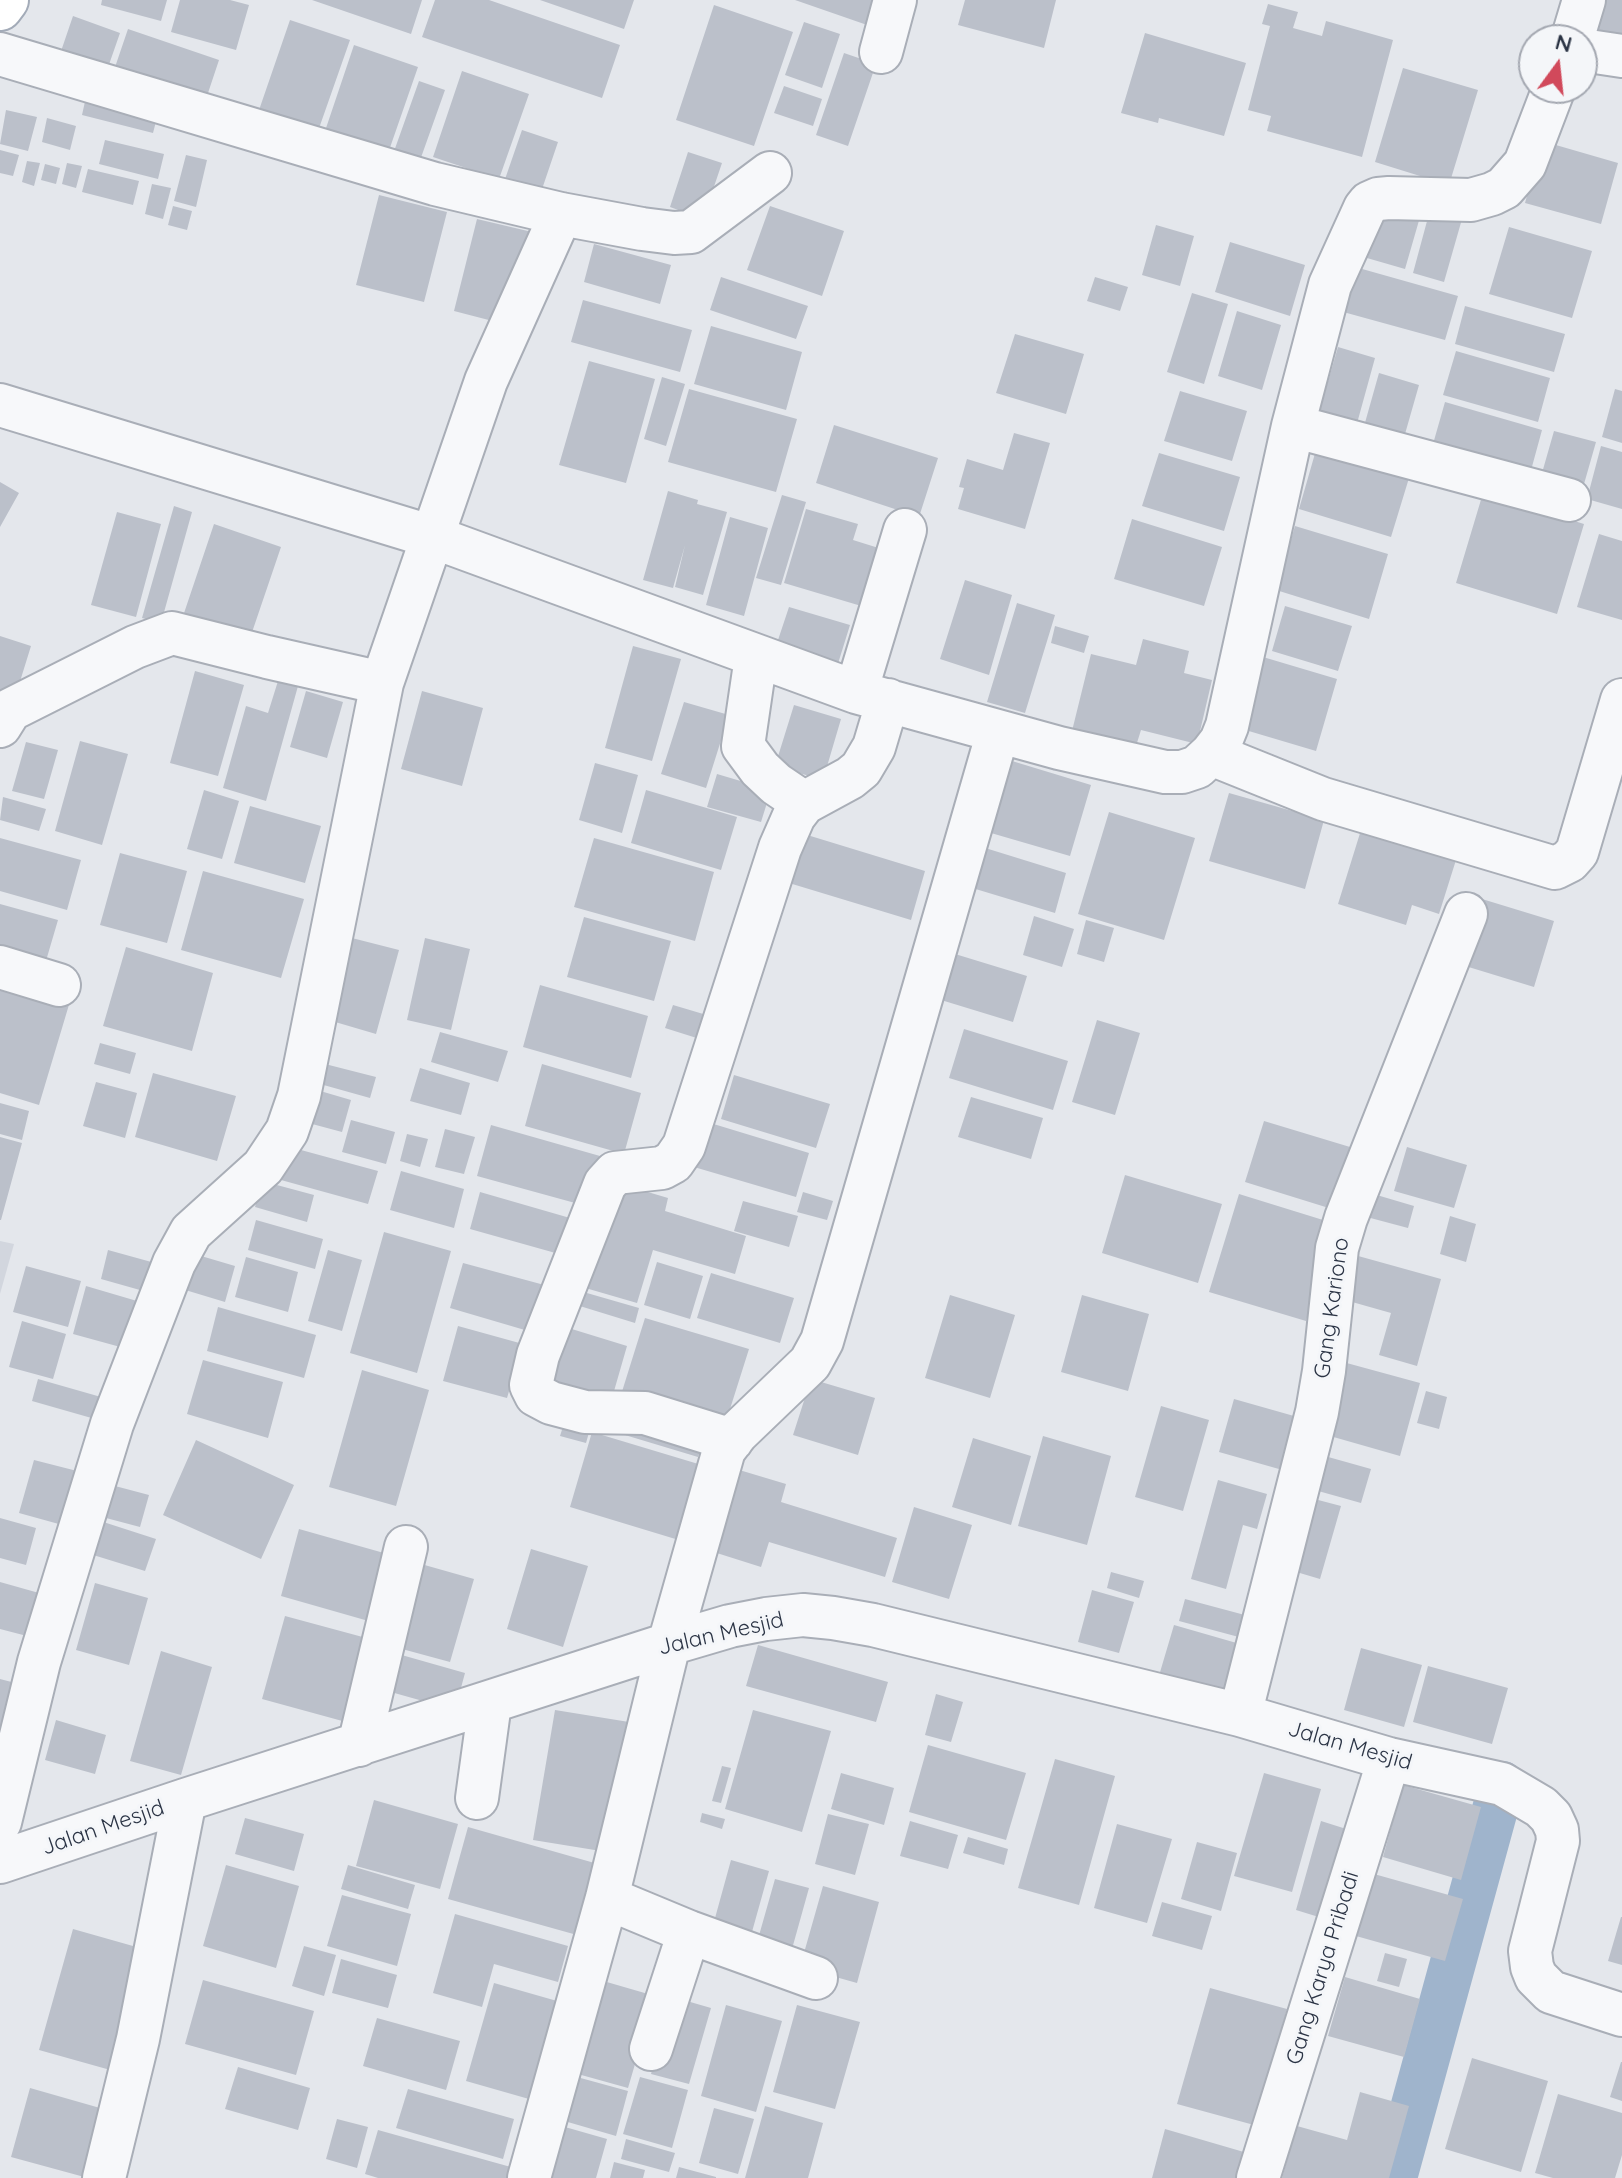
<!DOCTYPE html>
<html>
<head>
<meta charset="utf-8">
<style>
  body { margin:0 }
  #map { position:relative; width:1622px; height:2178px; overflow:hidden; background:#e4e7ec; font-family:Quicksand,sans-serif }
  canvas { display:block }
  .north { position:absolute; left:1518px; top:24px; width:80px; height:80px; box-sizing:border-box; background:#f4f6f9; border:2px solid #a4a8b1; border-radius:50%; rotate:15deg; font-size:22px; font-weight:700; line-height:32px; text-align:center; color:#2b3445 }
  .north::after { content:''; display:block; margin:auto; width:28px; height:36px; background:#d1495b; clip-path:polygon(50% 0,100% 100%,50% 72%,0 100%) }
</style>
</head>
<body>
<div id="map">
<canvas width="1622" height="2178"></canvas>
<div class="north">N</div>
</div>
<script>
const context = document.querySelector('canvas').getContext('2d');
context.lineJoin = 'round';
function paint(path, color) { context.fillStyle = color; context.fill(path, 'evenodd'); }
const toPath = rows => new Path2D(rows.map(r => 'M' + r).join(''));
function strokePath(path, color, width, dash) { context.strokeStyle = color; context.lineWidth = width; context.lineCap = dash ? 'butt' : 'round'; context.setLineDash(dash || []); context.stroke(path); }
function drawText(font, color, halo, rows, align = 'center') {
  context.font = font + ' Quicksand,sans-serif'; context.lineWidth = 6; context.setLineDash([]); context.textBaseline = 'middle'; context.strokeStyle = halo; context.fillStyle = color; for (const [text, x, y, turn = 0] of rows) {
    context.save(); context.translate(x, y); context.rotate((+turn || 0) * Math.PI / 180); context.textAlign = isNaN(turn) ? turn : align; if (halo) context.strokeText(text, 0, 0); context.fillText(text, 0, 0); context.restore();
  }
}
paint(toPath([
  [0,1241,14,1244,0,1294]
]), '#d2d6de');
strokePath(toPath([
  [1394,2178,1502,1784]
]), '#9fb4cc', 46);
paint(toPath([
  [102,0,167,0,161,21,101,5],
  [180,0,230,0,249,5,236,50,171,32],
  [312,0,422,0,411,34],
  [435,0,489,0,620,45,602,98,422,37],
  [540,0,634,0,624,29],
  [795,0,878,0,870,26],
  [965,0,1056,0,1044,48,958,25],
  [1595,0,1622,0,1622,48,1584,37],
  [1268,4,1298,12,1293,28,1322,36,1326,21,1393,40,1362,157,1267,131,1271,116,1248,110,1270,26,1262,24],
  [714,5,793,32,754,146,676,120],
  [73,16,120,33,105,76,58,60],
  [290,20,350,40,317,134,258,113],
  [804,22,840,34,822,88,785,75],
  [128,29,219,60,203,108,112,76],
  [1145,33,1246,63,1224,136,1159,118,1158,123,1121,113],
  [354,45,418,67,385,162,322,140],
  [844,53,876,64,848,146,816,135],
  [1403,68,1478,90,1449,185,1375,162],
  [462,71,529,94,499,179,433,157],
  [419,81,445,90,418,166,392,157],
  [784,86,822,99,813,126,774,113],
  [88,88,160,106,153,133,82,115],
  [6,110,37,117,28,151,0,144],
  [47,118,76,126,70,150,42,142],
  [522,130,558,142,539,198,503,185],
  [105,140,164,154,158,179,99,164],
  [1542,141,1618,163,1601,224,1525,203],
  [0,150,19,155,13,176,0,173],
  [688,152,722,163,703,219,670,207],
  [186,155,207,160,196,207,174,201],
  [27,161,40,163,34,186,22,182],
  [67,163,82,166,76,188,62,184],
  [45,164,60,168,56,184,41,180],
  [88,169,139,181,133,205,82,192],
  [152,184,171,188,163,219,145,214],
  [379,195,447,212,424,302,356,285],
  [1375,204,1420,217,1405,269,1360,256],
  [173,206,192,211,187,230,168,225],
  [770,206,844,231,822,296,747,270],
  [1430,210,1462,219,1444,282,1413,273],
  [477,219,532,232,508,325,454,311],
  [1156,225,1194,236,1180,286,1142,275],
  [1509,227,1592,251,1572,318,1489,294],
  [1230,242,1305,265,1290,316,1215,292],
  [594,244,671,265,660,304,584,282],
  [1348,265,1458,296,1445,340,1336,310],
  [721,277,808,306,796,339,710,310],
  [1095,277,1128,287,1120,311,1087,301],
  [1192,293,1228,304,1204,384,1167,372],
  [583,300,692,330,680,372,571,342],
  [1465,306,1565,334,1554,372,1455,344],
  [1237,311,1281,325,1262,390,1218,376],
  [711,326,802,352,786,410,694,384],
  [1015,334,1084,354,1066,414,996,393],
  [1338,347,1375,358,1356,427,1318,416],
  [1456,351,1550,378,1538,422,1443,395],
  [589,361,655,379,626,483,559,465],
  [1379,373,1419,385,1401,448,1361,437],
  [662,377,685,384,666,446,644,439],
  [689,389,797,419,776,492,668,462],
  [1615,389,1622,391,1622,443,1602,437],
  [1180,391,1247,411,1232,461,1164,441],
  [1445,402,1542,430,1527,485,1429,458],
  [834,425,938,458,919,517,816,483],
  [1554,431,1596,442,1584,484,1542,473],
  [1014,433,1050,443,1025,529,958,509,964,488,959,487,967,459,1003,470],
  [1601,446,1622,452,1622,509,1587,499],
  [1316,450,1409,478,1391,537,1299,509],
  [1159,453,1240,477,1224,531,1142,506],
  [0,482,19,493,0,527],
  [668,491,698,500,697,504,727,512,703,595,675,587,685,545,673,588,643,580],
  [1483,493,1584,524,1557,614,1456,583],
  [782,495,806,502,781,585,756,578],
  [174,506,192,512,161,623,142,618],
  [806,509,858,524,853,540,885,550,868,608,784,583],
  [117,512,161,524,136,617,91,605],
  [730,517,768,528,744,616,706,605],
  [1132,519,1222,547,1204,606,1114,579],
  [214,524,281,547,247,647,180,625],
  [1295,526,1388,554,1369,619,1276,590],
  [1599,534,1622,541,1622,620,1577,607],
  [965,580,1012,595,989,675,940,659],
  [1017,603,1055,615,1025,713,987,702],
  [1285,606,1352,626,1338,671,1272,651],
  [789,607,850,625,836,670,774,652],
  [1055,626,1089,636,1084,653,1051,643],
  [0,636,31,646,13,704,0,700],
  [1143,639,1189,651,1184,673,1212,680,1197,744,1141,730,1136,746,1072,731,1091,654,1136,665],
  [633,646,681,659,652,761,605,748],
  [1263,657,1337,679,1316,751,1242,729],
  [195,671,244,685,218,776,170,763],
  [278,681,298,686,266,801,223,788,246,706,268,713],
  [306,691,343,702,327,758,290,747],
  [422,691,483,708,462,786,401,769],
  [684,702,729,715,706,788,661,774],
  [794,705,841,719,823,780,775,766],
  [80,741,128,754,102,845,55,831],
  [26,742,58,750,44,799,12,791],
  [1012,761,1091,785,1070,856,991,833],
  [595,763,638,775,622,833,579,820],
  [717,774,771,790,761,822,707,807],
  [204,790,239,801,222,859,187,849],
  [646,790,737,817,721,870,631,843],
  [1229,793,1324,820,1305,889,1209,861],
  [3,797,46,809,39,831,0,820],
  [250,806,321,826,305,883,234,863],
  [1109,812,1195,838,1164,940,1078,914],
  [1361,830,1456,860,1439,914,1412,905,1406,925,1338,904],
  [804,834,925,871,911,920,789,883],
  [0,838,81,860,67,910,0,891],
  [594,838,714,872,695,941,574,907],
  [982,847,1066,873,1055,913,969,887],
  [120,853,187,871,167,943,100,925],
  [203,871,304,899,281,978,181,950],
  [1482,899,1554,921,1534,987,1462,965],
  [0,904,58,920,43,971,0,958],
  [1034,916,1074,929,1062,967,1023,955],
  [584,917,671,941,654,1001,567,977],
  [1086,920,1114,928,1104,962,1077,954],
  [348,937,399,950,376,1034,325,1019],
  [425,938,470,949,451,1030,407,1020],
  [126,947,213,973,192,1051,103,1026],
  [942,950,1027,976,1013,1022,928,996],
  [0,977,71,998,39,1105,0,1093],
  [540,985,648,1016,631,1078,523,1047],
  [673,1005,710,1016,703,1040,665,1028],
  [1097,1020,1140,1033,1115,1115,1072,1102],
  [964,1029,1068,1061,1053,1110,949,1078],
  [440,1032,508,1051,498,1082,431,1062],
  [100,1043,136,1053,130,1074,94,1064],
  [325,1064,376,1077,370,1098,320,1084],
  [542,1064,641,1093,624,1154,525,1126],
  [420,1068,470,1083,461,1115,410,1101],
  [153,1073,236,1096,217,1161,135,1137],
  [734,1075,830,1104,816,1148,721,1119],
  [96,1082,137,1093,125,1138,83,1126],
  [310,1088,351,1100,342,1132,301,1121],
  [971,1097,1043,1118,1031,1159,958,1137],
  [0,1103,29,1111,22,1140,0,1134],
  [351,1120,395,1132,386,1164,342,1152],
  [1264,1121,1350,1147,1332,1209,1245,1182],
  [707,1122,809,1153,796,1197,694,1167],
  [491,1125,600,1156,586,1206,477,1176],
  [445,1129,475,1137,464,1174,435,1167],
  [407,1134,428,1139,420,1167,400,1161],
  [0,1137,22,1143,1,1220,0,1220],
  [290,1147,378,1171,368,1204,281,1180],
  [1407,1147,1467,1165,1454,1208,1394,1191],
  [401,1171,464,1189,454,1228,390,1210],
  [1125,1175,1222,1204,1198,1283,1102,1253],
  [262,1181,314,1195,307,1222,255,1207],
  [614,1182,668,1198,665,1211,746,1236,735,1274,653,1250,637,1303,582,1287],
  [480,1192,570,1218,559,1254,470,1229],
  [803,1192,833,1201,827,1220,797,1212],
  [1370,1193,1414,1206,1408,1228,1363,1216],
  [1239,1194,1336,1224,1306,1321,1209,1292],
  [743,1201,798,1216,789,1247,734,1231],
  [1450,1216,1476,1224,1466,1262,1440,1254],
  [256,1220,323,1239,315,1269,248,1250],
  [384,1232,451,1251,417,1373,350,1353],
  [108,1250,155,1263,147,1292,101,1279],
  [328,1250,362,1260,342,1331,308,1321],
  [191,1253,235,1266,225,1302,182,1289],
  [1351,1254,1441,1279,1417,1366,1379,1355,1391,1313,1338,1298],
  [246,1257,298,1272,288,1312,235,1297],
  [657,1262,703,1276,690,1319,644,1305],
  [463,1263,548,1286,535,1333,450,1308],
  [26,1266,81,1281,68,1327,13,1312],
  [711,1273,794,1298,780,1343,697,1318],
  [86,1286,137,1301,124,1348,73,1334],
  [573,1289,639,1308,635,1323,570,1303],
  [950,1295,1015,1315,990,1398,925,1378],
  [1082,1295,1149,1314,1128,1391,1061,1372],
  [218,1307,316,1335,304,1378,207,1351],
  [645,1318,749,1349,724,1428,620,1398],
  [22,1321,66,1334,53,1379,9,1367],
  [458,1326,523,1344,507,1398,443,1381],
  [562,1326,627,1346,610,1405,545,1385],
  [203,1360,283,1382,268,1438,187,1414],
  [1343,1362,1420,1383,1400,1456,1323,1434],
  [362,1370,429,1390,396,1506,329,1487],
  [38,1379,101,1397,95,1419,32,1401],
  [811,1379,875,1398,858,1455,793,1435],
  [1426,1391,1447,1397,1439,1429,1417,1423],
  [1234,1399,1301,1418,1286,1471,1219,1452],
  [1161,1406,1209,1420,1183,1511,1135,1497],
  [567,1414,592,1422,586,1443,560,1436],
  [605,1429,703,1442,698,1457],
  [592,1432,705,1466,682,1541,570,1507],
  [1043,1436,1111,1456,1087,1545,1018,1526],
  [973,1438,1031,1456,1011,1525,952,1507],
  [196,1440,294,1485,261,1559,163,1515],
  [1314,1453,1371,1469,1361,1503,1304,1487],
  [34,1460,81,1472,66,1526,19,1513],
  [726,1466,786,1484,781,1502,897,1538,885,1577,769,1542,761,1567,701,1548],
  [1218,1480,1267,1494,1257,1529,1243,1525,1226,1589,1191,1579],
  [100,1482,149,1495,140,1527,91,1514],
  [1303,1496,1341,1506,1320,1579,1283,1568],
  [914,1507,972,1525,949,1599,892,1582],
  [0,1518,36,1528,26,1565,0,1558],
  [91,1518,156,1539,145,1571,90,1554],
  [299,1529,391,1555,372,1622,281,1596],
  [531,1549,588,1566,563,1647,507,1629],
  [414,1562,474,1579,450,1662,391,1646],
  [1111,1572,1144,1581,1139,1598,1107,1588],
  [0,1582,39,1593,27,1636,0,1629],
  [95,1583,148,1598,129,1665,76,1650],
  [1092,1590,1134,1602,1119,1653,1078,1642],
  [1185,1599,1256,1618,1250,1640,1179,1621],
  [285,1616,370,1639,346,1722,262,1699],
  [1174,1625,1247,1646,1232,1699,1158,1679],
  [758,1645,888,1682,876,1722,746,1686],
  [1361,1648,1422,1665,1404,1727,1344,1710],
  [384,1650,465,1673,455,1710,373,1687],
  [161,1651,212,1667,181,1775,130,1761],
  [1428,1666,1508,1688,1492,1744,1413,1722],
  [0,1679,23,1685,0,1769],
  [936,1694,963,1702,951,1742,925,1735],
  [555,1710,629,1722,607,1852,533,1840],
  [753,1710,831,1731,802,1832,725,1809],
  [56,1720,106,1735,95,1774,45,1760],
  [928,1745,1026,1773,1006,1840,909,1812],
  [1055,1759,1115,1776,1079,1905,1018,1888],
  [722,1766,731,1768,721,1803,712,1801],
  [841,1773,894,1788,884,1825,831,1809],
  [1264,1773,1321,1789,1292,1892,1234,1876],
  [1403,1785,1481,1807,1461,1880,1383,1857],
  [374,1800,458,1824,440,1889,356,1866],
  [702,1813,725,1819,722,1829,700,1822],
  [828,1814,869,1824,855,1875,815,1864],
  [245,1818,304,1834,294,1871,235,1854],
  [910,1821,958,1835,948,1869,900,1856],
  [1321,1821,1359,1833,1335,1922,1296,1910],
  [1117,1824,1172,1839,1147,1923,1094,1908],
  [468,1827,598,1864,577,1935,448,1899],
  [968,1837,1008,1849,1004,1865,963,1853],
  [1197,1842,1237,1853,1221,1911,1181,1899],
  [731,1860,769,1871,750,1939,712,1929],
  [226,1865,299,1886,276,1968,203,1946],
  [348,1865,415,1885,408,1909,341,1889],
  [1374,1874,1463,1899,1445,1961,1356,1936],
  [775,1879,809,1888,792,1949,758,1939],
  [823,1886,879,1902,857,1983,800,1967],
  [342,1895,411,1914,397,1966,327,1946],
  [1162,1902,1212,1916,1202,1950,1152,1936],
  [455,1914,568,1946,558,1982,494,1964,482,2007,433,1993],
  [1621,1917,1622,1917,1622,1965,1608,1961],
  [73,1929,140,1948,121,2073,39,2050],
  [304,1946,336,1955,324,1996,292,1986],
  [1385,1953,1407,1959,1399,1987,1377,1981],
  [341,1959,397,1975,388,2008,332,1993],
  [1345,1977,1420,1999,1404,2057,1328,2036],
  [593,1978,655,1996,628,2088,567,2071],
  [203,1980,314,2011,296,2075,185,2044],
  [494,1983,564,2003,536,2101,466,2081],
  [1210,1988,1287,2009,1254,2125,1177,2104],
  [673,1997,711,2008,689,2084,651,2074],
  [726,2005,782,2021,756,2112,701,2096],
  [797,2005,860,2022,835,2109,773,2092],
  [377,2018,460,2041,446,2090,363,2066],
  [1472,2058,1548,2081,1521,2172,1445,2149],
  [1621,2062,1622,2062,1622,2101,1610,2097],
  [238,2067,310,2088,298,2130,225,2109],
  [566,2074,628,2091,616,2136,554,2118],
  [640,2077,688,2090,672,2148,623,2134],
  [30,2088,114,2112,88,2178,11,2157],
  [408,2089,514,2119,503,2159,396,2128],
  [1360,2092,1409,2106,1389,2178,1282,2178,1297,2126,1347,2140],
  [1558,2094,1622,2113,1622,2155,1615,2178,1553,2178,1535,2173],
  [765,2106,823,2123,808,2178,745,2178],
  [714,2108,754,2119,738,2174,699,2163],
  [337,2119,368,2127,357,2168,326,2159],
  [551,2123,607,2139,596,2178,535,2178],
  [1165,2129,1261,2157,1255,2178,1152,2178],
  [378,2130,518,2169,516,2178,378,2178,365,2174],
  [626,2139,675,2153,669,2172,621,2159],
  [614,2162,645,2170,643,2178,610,2178],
  [679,2167,716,2177,716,2178,676,2178]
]), '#bbc0ca');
const minor = toPath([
  [1572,40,1584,0],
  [1582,50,1622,56],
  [881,52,895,0],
  [0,54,435,184,561,214,642,229,674,233,691,232,770,173],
  [0,405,433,537,856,692,1059,748,1165,772,1182,772,1197,767,1211,754,1221,741,1227,726,1293,426,1330,285,1365,208,1369,203,1378,199,1389,198,1471,200,1492,194,1504,188,1525,164,1554,88],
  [1293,426,1569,500],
  [756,657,743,746,760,769,776,784,804,803],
  [856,692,905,530],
  [0,726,10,710,135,647,172,633,267,657,382,683],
  [1211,754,1323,799,1555,868,1569,861,1577,852,1622,700],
  [0,967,59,985],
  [732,1440,645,1413,585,1412,551,1403,536,1395,531,1385,538,1355,605,1184,615,1173,662,1168,673,1162,684,1146,780,848,794,816,804,803,850,778,861,769,874,747,888,700],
  [1240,1715,1317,1412,1324,1371,1337,1248,1346,1218,1466,914],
  [359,1745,406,1547],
  [477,1798,490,1703],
  [0,1822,39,1662,112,1424,174,1263,191,1232,263,1167,287,1131,299,1096,382,683,486,381,561,214],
  [0,1862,185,1800,669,1644,730,1626,766,1619,803,1615,833,1618,873,1625,1240,1715,1389,1759,1502,1784,1541,1807,1551,1817,1557,1830,1558,1841,1530,1951,1532,1967,1536,1977,1551,1992,1622,2015],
  [607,1898,689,1932,816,1978],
  [651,2049,689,1932],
  [104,2178,138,2039,185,1800],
  [529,2178,607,1898,669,1644,724,1450,737,1433,810,1363,822,1341,998,732],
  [1258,2178,1389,1759]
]);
const primary = toPath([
  [0,8,6,0]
]);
strokePath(minor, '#a9aeb7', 46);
strokePath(primary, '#a3abb8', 48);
strokePath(minor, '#f7f8fa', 42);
strokePath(primary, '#fff', 44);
drawText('22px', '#2b3445', '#f4f6f9', [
  ["Gang Kariono",1332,1308,-82],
  ["Jalan Mesjid",721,1634,-13],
  ["Jalan Mesjid",1350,1746,16],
  ["Jalan Mesjid",103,1828,-19],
  ["Gang Karya Pribadi",1323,1968,-73]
]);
</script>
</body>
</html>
